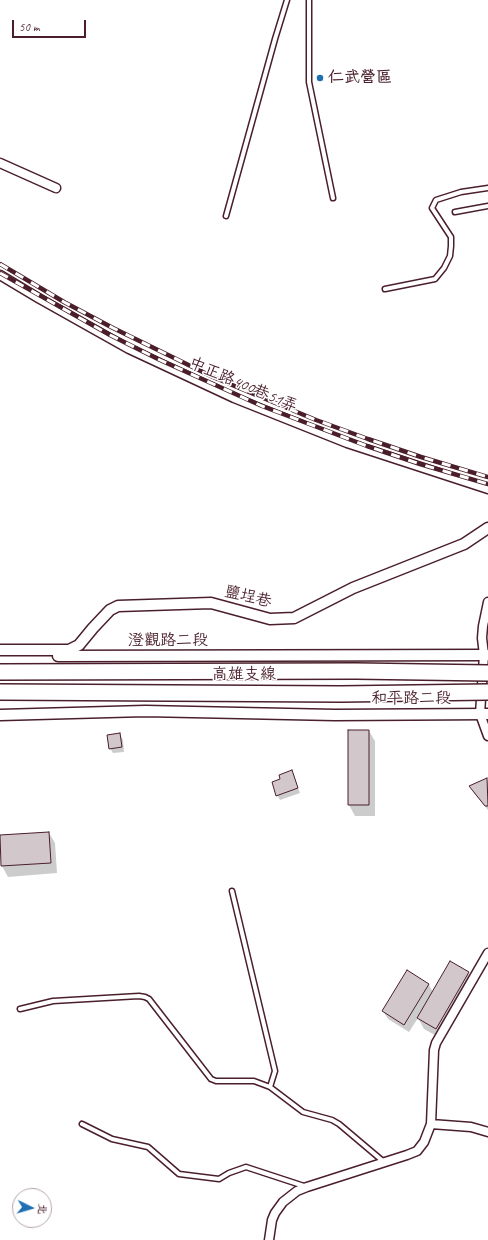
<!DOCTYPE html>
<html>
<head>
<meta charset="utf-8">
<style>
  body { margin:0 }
  #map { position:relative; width:488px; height:1240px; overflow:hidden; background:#fff; font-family:Caveat,"LXGW WenKai TC",sans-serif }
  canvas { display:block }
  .north { position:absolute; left:12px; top:1188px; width:40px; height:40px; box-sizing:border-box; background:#fff; border:1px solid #b7a5aa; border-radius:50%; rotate:95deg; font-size:11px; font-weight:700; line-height:16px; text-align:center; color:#4a1f2b }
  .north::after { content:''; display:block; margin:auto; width:14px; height:18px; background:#1f6fb2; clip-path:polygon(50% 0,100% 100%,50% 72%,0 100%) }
  .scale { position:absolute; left:12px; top:20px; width:74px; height:18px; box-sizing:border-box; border:2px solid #4a1f2b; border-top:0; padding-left:5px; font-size:12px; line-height:14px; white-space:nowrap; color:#4a1f2b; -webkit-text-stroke:3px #fff; paint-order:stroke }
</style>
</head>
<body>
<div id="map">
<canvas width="488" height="1240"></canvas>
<div class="north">北</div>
<div class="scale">50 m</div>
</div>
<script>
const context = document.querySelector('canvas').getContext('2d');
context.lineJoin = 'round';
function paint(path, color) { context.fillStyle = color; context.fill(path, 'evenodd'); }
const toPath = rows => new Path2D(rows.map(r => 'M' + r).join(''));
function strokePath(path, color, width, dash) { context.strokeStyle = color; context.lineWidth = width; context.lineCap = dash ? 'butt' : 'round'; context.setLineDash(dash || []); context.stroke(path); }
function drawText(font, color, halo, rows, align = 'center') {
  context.font = font + ' Caveat,"LXGW WenKai TC",sans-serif'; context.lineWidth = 3; context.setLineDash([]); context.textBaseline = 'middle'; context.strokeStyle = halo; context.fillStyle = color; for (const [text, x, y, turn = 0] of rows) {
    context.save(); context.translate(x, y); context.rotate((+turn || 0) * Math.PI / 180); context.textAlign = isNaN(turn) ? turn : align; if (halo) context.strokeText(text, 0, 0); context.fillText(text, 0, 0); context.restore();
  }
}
paint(toPath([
  [369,731,375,741,375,816,355,816,349,805],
  [120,734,123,740,124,752,113,753,110,748],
  [292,771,300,793,280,800,277,795,281,780],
  [487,779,488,782,488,810,473,792],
  [49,833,55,843,57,873,8,877,2,866,0,836],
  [408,972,429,985,433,992,468,973,474,984,442,1039,424,1029,418,1018,409,1032,388,1019,383,1011]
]), '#0003');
const building = toPath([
  [348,730,369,730,369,805,348,805,348,730],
  [120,733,122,747,109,749,107,735,120,733],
  [292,770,298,788,276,796,272,782,280,779,279,775,292,770],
  [487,778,488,806,485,806,469,786,487,778],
  [49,832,51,863,1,866,0,835,49,832],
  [450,961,469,972,436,1029,417,1018,450,961],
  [407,970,429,984,404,1025,382,1011,407,970]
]);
paint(building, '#d2c7cb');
strokePath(building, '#4a1f2b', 1);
const service = toPath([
  [309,0,309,82,333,198],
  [455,212,488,206],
  [226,216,275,39,287,0],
  [385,289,435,279,444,268,450,256,451,246,451,237,432,208,436,200,461,192,488,188],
  [232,891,275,1071,270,1087],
  [20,1009,53,1001,139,996,145,997,149,999,211,1079,216,1081,254,1081,270,1087,303,1112,332,1120,339,1124,384,1162],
  [82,1124,112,1139,148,1147,179,1174,219,1179,229,1173,246,1167,307,1187]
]);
const minor = toPath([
  [0,163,56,188],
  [0,275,40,299,129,349,234,398,347,443,488,489],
  [488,602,483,626,482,638,484,655,480,714,488,736],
  [431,1124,471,1127,488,1132],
  [269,1240,272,1220,275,1213,283,1202,297,1191,307,1187,407,1155,417,1151,424,1142,431,1124,434,1050,436,1043,488,953]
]);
const tertiary = toPath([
  [0,650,69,650,79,645,93,628,110,610,118,606,211,603,270,619,294,618,353,588,464,544,488,528],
  [58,656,488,655],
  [0,715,145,711,335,715,488,714]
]);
strokePath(service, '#4a1f2b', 7);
strokePath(minor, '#4a1f2b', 11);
strokePath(tertiary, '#4a1f2b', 13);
strokePath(service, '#fff', 4);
strokePath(minor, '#fff', 8);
strokePath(tertiary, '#fff', 10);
const rail = toPath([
  [0,264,64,302,113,328,213,377,316,420,368,439,421,457,488,477],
  [0,273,110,335,160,360,262,406,367,446,420,464,488,484]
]);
strokePath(rail, '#4a1f2b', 4.5);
strokePath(rail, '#fff', 3, [9]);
const motorwayBridge = toPath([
  [0,672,356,671,488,673],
  [0,692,341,694,488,692]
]);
strokePath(motorwayBridge, '#4a1f2b', 18, []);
strokePath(motorwayBridge, '#fff', 15);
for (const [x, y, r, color] of [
  [320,78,4,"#1f6fb2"]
]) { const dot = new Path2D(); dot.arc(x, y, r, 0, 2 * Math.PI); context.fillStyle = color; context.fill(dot); strokePath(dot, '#fff', 1.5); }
drawText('bold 16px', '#4a1f2b', '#fff', [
  ["仁武營區",328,78]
], 'left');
drawText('16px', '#4a1f2b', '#fff', [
  ["中正路400巷51弄",243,385,23],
  ["鹽埕巷",248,597,13],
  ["澄觀路二段",168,641],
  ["高雄支線",244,675],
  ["和平路二段",411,699]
]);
</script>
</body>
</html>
